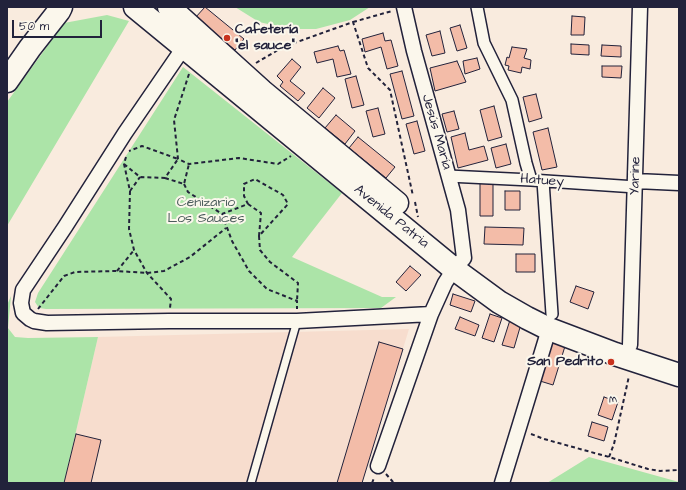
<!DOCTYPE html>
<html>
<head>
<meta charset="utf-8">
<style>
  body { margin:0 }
  #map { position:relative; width:686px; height:490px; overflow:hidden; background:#f9ebde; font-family:"Architects Daughter",sans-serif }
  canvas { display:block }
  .frame { position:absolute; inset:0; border:8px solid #22223b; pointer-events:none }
  .scale { position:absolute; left:12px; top:20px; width:90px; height:18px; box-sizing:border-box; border:2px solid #22223b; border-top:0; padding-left:5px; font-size:12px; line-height:14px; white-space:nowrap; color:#22223b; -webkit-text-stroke:3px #fbf7ec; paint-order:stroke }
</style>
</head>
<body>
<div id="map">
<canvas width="686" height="490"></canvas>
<div class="frame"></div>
<div class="scale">50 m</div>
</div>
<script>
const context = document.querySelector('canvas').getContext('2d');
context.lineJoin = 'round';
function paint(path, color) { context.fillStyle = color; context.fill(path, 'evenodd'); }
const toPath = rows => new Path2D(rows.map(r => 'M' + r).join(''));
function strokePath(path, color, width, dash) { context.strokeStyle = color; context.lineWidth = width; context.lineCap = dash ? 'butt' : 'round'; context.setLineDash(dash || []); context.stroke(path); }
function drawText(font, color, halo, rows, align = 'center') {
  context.font = font + ' "Architects Daughter",sans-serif'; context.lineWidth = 4; context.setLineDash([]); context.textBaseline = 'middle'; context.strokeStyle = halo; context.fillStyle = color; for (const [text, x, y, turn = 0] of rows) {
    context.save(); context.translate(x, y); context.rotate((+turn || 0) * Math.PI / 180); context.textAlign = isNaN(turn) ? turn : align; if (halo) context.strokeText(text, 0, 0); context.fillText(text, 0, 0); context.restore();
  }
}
paint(toPath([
  [409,329,362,483,64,483,98,337]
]), '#f7ddce');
paint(toPath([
  [235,7,370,7,350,20,316,29,290,29,259,22],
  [107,15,129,21,7,226,7,102,64,23],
  [183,67,342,193,292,257,382,297,396,297,381,308,46,309,39,308,35,302,38,293],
  [11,296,8,328,15,337,28,338,98,337,64,483,7,483,7,305],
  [589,457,679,482,679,483,547,483]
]), '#ace4a8');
const building = toPath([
  [205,7,244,39,235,50,195,18,205,7],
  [572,16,585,17,584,35,571,35,572,16],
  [460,25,467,48,457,51,450,28,460,25],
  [440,31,445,53,432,56,426,35,440,31],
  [383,33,385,41,391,40,398,66,387,69,381,47,365,52,362,39,383,33],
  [571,44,589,45,589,55,571,54,571,44],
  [602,45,621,46,621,57,601,56,602,45],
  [338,46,340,51,344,50,351,74,337,77,333,59,317,63,314,52,338,46],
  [512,47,527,49,524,58,531,60,530,69,522,67,521,73,508,70,509,66,505,65,507,57,509,58,512,47],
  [477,58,480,69,465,74,463,61,477,58],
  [292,59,301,67,290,81,305,93,298,101,280,86,283,82,277,76,292,59],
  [457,61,466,82,435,91,430,68,457,61],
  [602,66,622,66,621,78,602,77,602,66],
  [402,71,414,116,402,119,390,74,402,71],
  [356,76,364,105,352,108,345,79,356,76],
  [323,88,335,98,319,118,307,108,323,88],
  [536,94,542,118,529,122,523,97,536,94],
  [494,106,502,137,488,141,480,110,494,106],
  [378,108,385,134,373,137,366,111,378,108],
  [454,111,459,129,447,132,442,114,454,111],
  [336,115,355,131,345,144,325,128,336,115],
  [417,121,425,151,414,154,406,124,417,121],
  [548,128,557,167,542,170,533,132,548,128],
  [465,133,469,150,484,146,488,160,458,168,451,137,465,133],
  [358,137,395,167,386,178,349,148,358,137],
  [506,144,511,164,496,168,491,148,506,144],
  [480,183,493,183,493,216,480,216,480,183],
  [505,191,520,191,520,210,505,210,505,191],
  [485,227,524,228,523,245,484,244,485,227],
  [516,254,535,254,535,272,516,272,516,254],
  [410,266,421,275,406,291,396,282,410,266],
  [576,286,594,292,588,309,570,302,576,286],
  [453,294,475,301,471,312,450,305,453,294],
  [490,314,502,318,494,342,482,338,490,314],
  [460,317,479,325,475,336,455,329,460,317],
  [510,320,521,324,514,348,502,345,510,320],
  [553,340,566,343,553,385,540,381,553,340],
  [379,342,403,349,362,483,337,483,379,342],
  [604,397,618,402,612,420,598,415,604,397],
  [592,422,608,427,604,441,588,436,592,422],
  [76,434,101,440,91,483,64,483,76,434]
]);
paint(building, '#f3bca8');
strokePath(building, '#22223b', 1);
const service = toPath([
  [251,483,297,321]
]);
const pedestrian = toPath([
  [477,7,484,43,512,100,526,163,531,180],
  [448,176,531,180,636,187],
  [543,181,552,314]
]);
const minor = toPath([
  [184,47,125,133,65,227,23,290,21,303,23,313,30,319,34,321,47,323,169,321,297,321,431,314],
  [636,181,679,183],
  [630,345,640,7],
  [378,466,431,314,445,283,454,269,464,258,458,210,414,51,404,7],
  [502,483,549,329]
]);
const primary = toPath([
  [135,7,454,269,499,302,527,318,549,329,615,354,679,375],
  [169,7,262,91,397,203],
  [7,81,30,48,59,11,61,7]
]);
strokePath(service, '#22223b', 10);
strokePath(pedestrian, '#22223b', 14);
strokePath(minor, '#22223b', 17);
strokePath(primary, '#22223b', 25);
strokePath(toPath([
  [353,22,392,11],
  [256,63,283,47,353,22,368,68,390,90,413,196],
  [189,74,174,120,178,159,189,164,239,158,278,164,291,156],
  [126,157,124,164,130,191,129,229,134,250,147,273,171,299,170,308],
  [124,164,140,177,165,178,178,159,142,146,129,151],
  [165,178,184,184,189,164],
  [184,184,188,192,222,214,248,204,244,196,244,184,255,179,283,195,288,204,259,236,261,213,248,204],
  [130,191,140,177],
  [415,202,418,217],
  [222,214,232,241,249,271,267,289,297,301,297,309],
  [259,236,260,250,270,262,298,283,297,301],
  [117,271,134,250],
  [38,309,64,276,75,272,117,271,147,273,164,271,190,257,226,228],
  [531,434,544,439,609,457,648,469,660,471,679,470],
  [609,457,614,444,629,376],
  [386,474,393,482,395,483],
  [372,483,374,478]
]), '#22223b', 2, [4, 3]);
strokePath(service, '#fbf7ec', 7);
strokePath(pedestrian, '#fbf7ec', 11);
strokePath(minor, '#fbf7ec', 14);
strokePath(primary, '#fbf7ec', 22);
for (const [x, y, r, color] of [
  [227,38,4,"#c8321e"],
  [611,362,4,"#c8321e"]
]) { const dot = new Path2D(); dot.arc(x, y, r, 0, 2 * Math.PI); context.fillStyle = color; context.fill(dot); strokePath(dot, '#fbf7ec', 1.5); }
drawText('bold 14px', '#22223b', '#fbf7ec', [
  ["Cafetería",235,30],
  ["\"el sauce\"",235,46],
  ["San Pedrito",603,362,"right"]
], 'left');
drawText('14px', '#22223b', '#fbf7ec', [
  ["Jesús María",436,132,74],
  ["Yarine",636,176,-88],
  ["Hatuey",542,181,4],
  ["Avenida Patria",391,217,39],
  ["3",614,400,-77]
]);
drawText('14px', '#4b5c5c', '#fbf7ec', [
  ["Cenizario",206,203],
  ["Los Sauces",206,219]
]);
</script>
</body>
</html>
